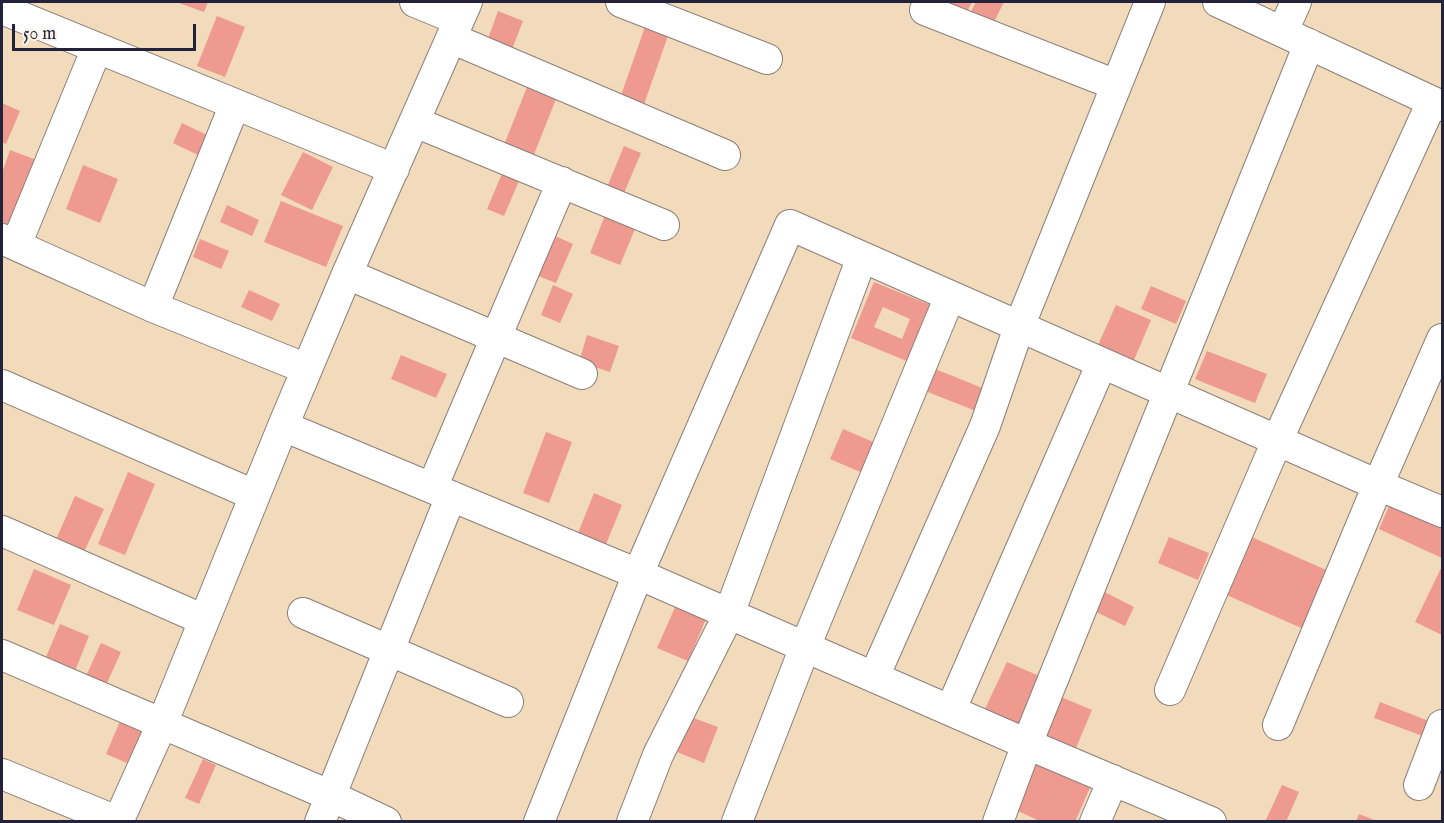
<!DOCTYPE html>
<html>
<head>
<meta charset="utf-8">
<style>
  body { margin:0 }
  #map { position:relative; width:1444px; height:823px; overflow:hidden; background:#f1dbba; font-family:"IM FELL English",serif }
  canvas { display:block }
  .frame { position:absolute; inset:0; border:3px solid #22223b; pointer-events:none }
  .scale { position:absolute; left:12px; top:24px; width:184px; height:27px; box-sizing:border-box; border:3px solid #22223b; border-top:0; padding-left:8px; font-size:18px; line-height:21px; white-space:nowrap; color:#22223b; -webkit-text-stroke:4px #f7f3e8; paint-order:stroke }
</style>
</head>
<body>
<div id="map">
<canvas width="1444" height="823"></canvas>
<div class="frame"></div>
<div class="scale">50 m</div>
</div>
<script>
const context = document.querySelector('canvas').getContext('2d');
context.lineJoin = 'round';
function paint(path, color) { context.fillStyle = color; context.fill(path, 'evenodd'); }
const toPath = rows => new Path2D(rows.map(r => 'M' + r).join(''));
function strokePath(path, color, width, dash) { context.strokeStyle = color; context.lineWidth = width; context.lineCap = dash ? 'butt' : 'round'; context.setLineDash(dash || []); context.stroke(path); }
paint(toPath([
  [176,2,208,2,204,12],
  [944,2,972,2,965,16],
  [976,2,1004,2,991,28,968,17],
  [498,11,523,21,509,57,485,47],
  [217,16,245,27,225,77,197,66],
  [647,21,670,30,641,113,618,104],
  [527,87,556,99,531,162,502,150],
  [2,103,20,111,6,144,2,142],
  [182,123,207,135,198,155,173,143],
  [624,146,641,153,621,200,605,192],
  [10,150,42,162,17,228,2,222,2,173],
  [303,152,333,167,312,210,281,195],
  [507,162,524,169,504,216,487,209],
  [83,165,118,179,100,223,66,209],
  [281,201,343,226,326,267,264,242],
  [227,205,259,220,252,236,220,222],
  [609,205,640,217,620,265,590,253],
  [553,235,573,244,556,283,536,275],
  [200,239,229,251,221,269,193,257],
  [874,282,933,306,909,362,851,338],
  [883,307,910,319,902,339,874,327],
  [553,285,573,294,560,323,541,315],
  [1151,286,1186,301,1176,324,1141,309],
  [249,290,280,304,272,321,241,307],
  [1116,305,1151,320,1134,360,1098,345],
  [587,335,619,346,610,372,579,362],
  [1207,351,1267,374,1255,403,1195,379],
  [401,355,447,374,436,398,391,379],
  [925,365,985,389,976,411,915,387],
  [843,429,878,444,865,474,830,459],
  [546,432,572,442,549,503,523,493],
  [128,472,155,484,125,555,98,544],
  [594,493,622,505,602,554,574,543],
  [75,496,104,509,83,554,55,542],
  [1390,504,1442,528,1442,558,1379,529],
  [1247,535,1333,573,1308,631,1222,593],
  [1169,537,1209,553,1198,580,1158,563],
  [1442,566,1442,635,1415,622],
  [34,569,71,585,54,625,17,610],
  [1095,587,1134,607,1125,626,1086,607],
  [676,605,706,619,688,661,657,648],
  [60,624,89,636,73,676,43,664],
  [101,643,121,652,102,694,82,685],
  [1007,662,1044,678,1021,729,984,711],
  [1054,694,1092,710,1073,755,1036,739],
  [1380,702,1434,723,1428,738,1374,718],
  [124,712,152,724,134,766,106,754],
  [691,717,718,727,704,763,677,752],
  [1032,758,1092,783,1075,822,1042,822,1011,808],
  [203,759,216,765,199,804,185,798],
  [1282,785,1299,792,1286,822,1265,822],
  [1359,814,1377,821,1377,822,1356,822]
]), '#ef9a8e');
const minor = toPath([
  [415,2,459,20],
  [621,2,767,59],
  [1218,2,1442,106],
  [2,9,394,169],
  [925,10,1116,85],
  [1283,31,1296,2],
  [451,38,725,155],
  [415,122,664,225],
  [2,239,153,307,307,369],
  [16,245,97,48],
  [347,274,582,374],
  [153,307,235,104],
  [2,385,254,495],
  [283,426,638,574,1027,744,998,822],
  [432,488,562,182],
  [2,531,204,620],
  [303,613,508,702],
  [2,655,329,795,386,822],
  [874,677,985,426,1019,327,1150,2],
  [1170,690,1277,441,1432,102],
  [951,709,1102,363],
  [1278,725,1378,485,1442,512],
  [2,774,119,822],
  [1419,785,1442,725],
  [118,822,162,724,283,426,347,274,467,2],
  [320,822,451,496],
  [539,822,638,574,790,225,1378,485,1442,339],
  [632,822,658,755,729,614,862,257],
  [737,822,805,647,950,296],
  [1095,822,1113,780],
  [1211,822,1027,744,1309,44]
]);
strokePath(minor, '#8a7e7a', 32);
strokePath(minor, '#fff', 30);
</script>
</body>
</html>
